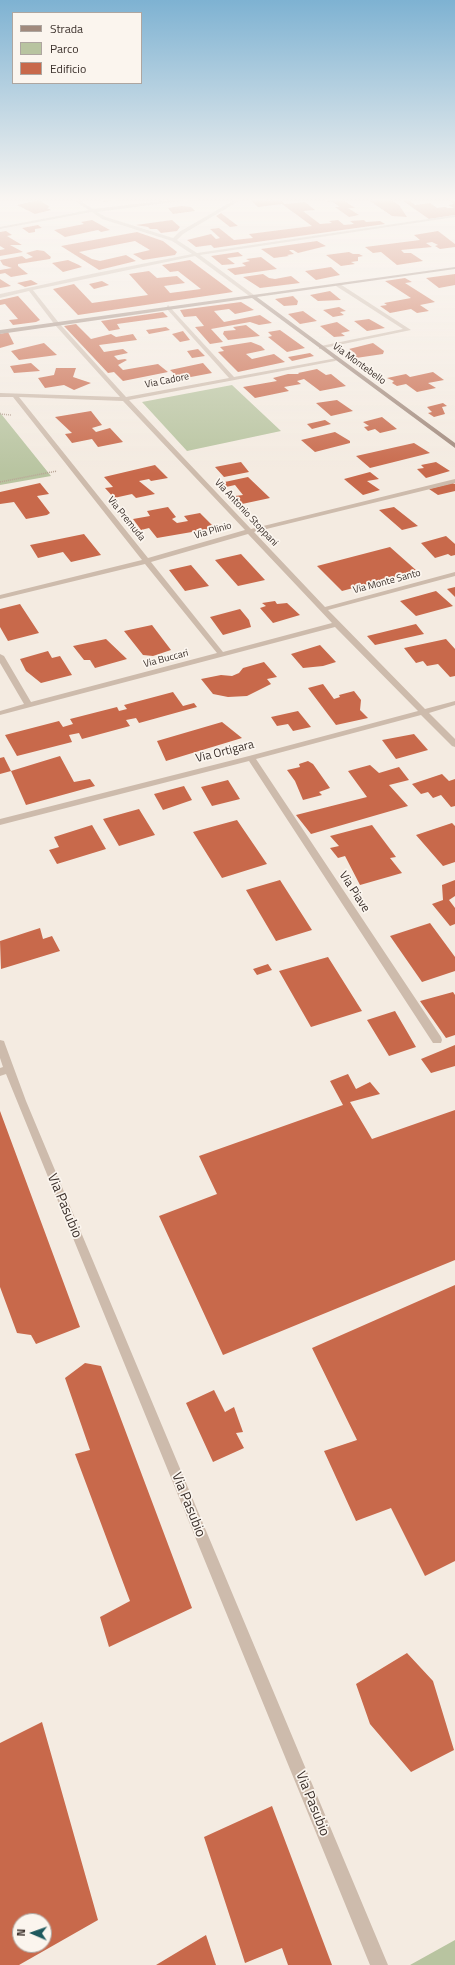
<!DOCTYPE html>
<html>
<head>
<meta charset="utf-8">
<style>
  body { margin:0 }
  #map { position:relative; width:455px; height:1965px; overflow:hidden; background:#f4ebe1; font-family:"Titillium Web",sans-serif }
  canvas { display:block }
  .legend { position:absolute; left:12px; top:12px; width:130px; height:72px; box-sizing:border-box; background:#fbf5ee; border:1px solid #aea6a0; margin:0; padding:5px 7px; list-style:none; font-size:12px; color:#3b302b }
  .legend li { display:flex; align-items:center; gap:8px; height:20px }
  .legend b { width:20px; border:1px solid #aea6a0 }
  .north { position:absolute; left:12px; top:1913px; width:40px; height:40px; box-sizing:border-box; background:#fbf5ee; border:1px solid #aea6a0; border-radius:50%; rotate:272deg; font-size:11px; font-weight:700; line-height:16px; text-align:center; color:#3b302b }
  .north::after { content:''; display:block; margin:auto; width:14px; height:18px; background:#1f5a5e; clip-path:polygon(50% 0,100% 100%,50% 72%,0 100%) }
</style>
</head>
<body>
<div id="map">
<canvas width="455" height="1965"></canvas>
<ul class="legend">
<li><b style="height:5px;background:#a18a7d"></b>Strada</li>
<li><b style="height:11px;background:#b8c4a0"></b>Parco</li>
<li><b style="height:11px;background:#c8694b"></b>Edificio</li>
</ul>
<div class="north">N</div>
</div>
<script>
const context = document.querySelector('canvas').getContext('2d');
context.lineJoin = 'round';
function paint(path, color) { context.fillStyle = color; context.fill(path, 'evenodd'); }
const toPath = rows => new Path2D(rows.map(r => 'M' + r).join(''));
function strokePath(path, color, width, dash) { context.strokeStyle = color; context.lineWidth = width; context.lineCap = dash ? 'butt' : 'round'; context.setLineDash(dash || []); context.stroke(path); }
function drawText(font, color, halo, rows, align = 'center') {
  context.font = font + ' "Titillium Web",sans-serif'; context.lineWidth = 3.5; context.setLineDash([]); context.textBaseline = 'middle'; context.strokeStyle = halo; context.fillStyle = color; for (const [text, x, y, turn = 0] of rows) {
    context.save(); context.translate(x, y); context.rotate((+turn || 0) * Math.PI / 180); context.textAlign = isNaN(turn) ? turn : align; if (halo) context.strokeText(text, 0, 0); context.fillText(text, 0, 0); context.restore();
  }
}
paint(toPath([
  [232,385,281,431,187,451,142,402],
  [0,412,2,415,51,476,0,485],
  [455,1940,455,1965,410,1965]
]), '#b8c4a0');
paint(toPath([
  [101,198,121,198,121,199,104,202],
  [324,198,340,198,355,208,348,208,359,215,349,217,335,207,340,207,331,201,328,202],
  [372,198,387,198,399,205,407,217,392,216,370,201,376,201],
  [399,198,406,198,415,205,430,203,437,208,445,207,448,208,454,208,448,205,454,204,448,200,453,199,455,201,455,215,429,219],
  [263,199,266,201,279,199,285,204,305,202,315,210,303,211,320,224,332,223,329,221,338,220,344,225,354,224,350,221,364,220,366,222,380,221,385,224,214,248,211,245,196,247,187,240,211,234,216,239,220,238,210,229,219,228,234,240,253,238,249,234,312,226,282,204,258,207,250,200],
  [39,200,50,207,47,208,51,210,35,214,17,205],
  [181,206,191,207,195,211,173,214,168,208],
  [221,213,238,226,230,227,216,216],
  [92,220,110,230,101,232,98,230,65,237,54,230,84,224,81,222],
  [172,220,180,227,177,231,161,233,157,229,150,229,148,227,136,225],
  [38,225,42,228,35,229,35,232,29,233,22,228],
  [6,231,12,235,7,236,22,245,10,245,23,252,0,256,0,250,5,249,0,246,0,232],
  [438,231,455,244,455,247,440,249,435,246,438,245,432,242,426,243,432,247,401,250,404,253,411,253,423,261,397,265,381,252,373,253,365,247,420,240,414,235],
  [137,232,163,241,177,252,175,255,143,260,133,254,150,250,135,241,79,252,92,259,100,261,126,255,136,261,99,270,61,246],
  [317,241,326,246,298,253,293,250,289,250,294,254,287,255,289,256,274,258,261,249],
  [37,250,44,251,51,257,50,259,18,264,18,266,28,274,11,277,5,273,0,274,0,270,12,268,3,265,0,260,22,256,26,259,33,257,26,253],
  [238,252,243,256,227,258,235,264,222,265,211,256],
  [349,252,353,254,359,254,363,256,358,257,358,261,351,262,355,264,341,266,326,255],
  [261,257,277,269,235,275,227,269,246,266,242,263,250,261,246,259],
  [68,260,79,265,82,267,63,272,52,263],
  [190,260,233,292,78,315,53,289,74,284,92,303,148,295,129,274,149,271,157,278,177,276,185,283,164,286,170,293,201,289,178,271,170,272,162,265],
  [331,267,340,275,316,280,305,271],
  [263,274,269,278,275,279,291,276,300,283,260,288,243,277],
  [455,274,455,285,439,288,426,278],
  [405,278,412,282,405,283,435,302,420,305,429,311,417,313,411,309,390,313,380,306,387,305,384,303,411,298,385,281],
  [0,279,11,286,0,288],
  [31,280,38,284,25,287,17,283],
  [102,281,109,285,94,289,89,284],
  [330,291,341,300,318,301,310,295],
  [18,296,40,320,36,322,13,325,9,320,18,319,5,304,0,305,0,300],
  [293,296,298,301,297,305,284,306,275,299],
  [241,302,254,310,235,314,229,309,214,311,224,322,260,315,272,323,259,325,250,322,211,329,223,342,210,344,195,327,204,326,196,316,184,317,180,310],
  [339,307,346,311,340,312,344,315,333,317,323,310],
  [303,311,317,321,300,324,288,314],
  [163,312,168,317,117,324,120,329,109,331,101,321],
  [369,319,385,328,367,331,354,321],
  [337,322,350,331,341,333,345,336,334,337,320,326],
  [76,324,91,339,111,334,116,337,133,334,137,340,99,345,104,352,123,349,128,353,114,356,118,360,125,359,127,360,118,365,123,370,158,364,168,372,123,381,114,372,108,373,64,326],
  [246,325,260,336,228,340,223,334,224,331,236,330,233,327],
  [166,327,170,330,149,334,146,330],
  [280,330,305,348,287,352,268,337,272,336,268,332],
  [183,331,190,340,180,342,172,334],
  [8,332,14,344,0,348,0,334],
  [251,342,261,346,265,350,246,354,252,359,274,354,285,362,238,372,218,352,224,351,220,347],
  [44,343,57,355,19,360,11,351],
  [373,343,384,351,383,354,356,358,350,354,355,353,349,349],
  [198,349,205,356,192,358,187,351],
  [310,353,314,356,292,361,288,357],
  [31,363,40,371,14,373,10,366],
  [203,363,212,373,180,379,170,370],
  [56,368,76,368,73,377,91,383,74,390,64,385,45,388,38,378,54,375],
  [317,369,326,375,331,374,346,386,320,391,304,379,297,381,301,384,284,387,289,391,255,398,243,387,277,381,273,378,288,374,299,374,298,373],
  [433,372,444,380,428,383,436,388,417,392,406,384,397,386,392,383,394,381,387,378,406,374,410,377],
  [337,400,353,411,331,416,316,403],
  [443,403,447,406,442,407,445,414,434,417,428,413,432,412,427,407],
  [91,411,102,425,92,428,96,432,110,428,123,442,98,447,92,439,72,443,65,434,72,433,55,417],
  [382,417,397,429,380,433,375,429,368,431,364,427,369,426,363,422],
  [325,420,331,424,312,429,307,424],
  [335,432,350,441,350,443,315,452,301,440],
  [414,443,430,453,370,468,356,456],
  [241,462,249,472,224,477,215,467],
  [436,462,450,471,426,478,417,469,424,468,421,465],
  [155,465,168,478,151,481,149,479,139,481,155,494,136,498,132,494,114,498,105,488,113,487,104,477],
  [370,472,379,479,367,481,380,490,363,495,344,479],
  [248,477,270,498,242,504,235,496,243,495,235,485,226,487,220,483],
  [40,483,49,494,37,496,50,513,47,515,26,519,14,502,0,504,0,492],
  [452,483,455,484,455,491,438,495,429,489],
  [168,507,176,517,172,519,177,523,188,521,184,516,200,513,215,528,157,538,149,528,141,530,133,519,150,516,147,511],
  [394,507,418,526,402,530,379,510],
  [84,534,101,555,71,562,63,552,38,558,30,545],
  [446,536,455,544,455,555,451,556,448,554,435,558,421,543],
  [390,547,417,571,342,591,317,566],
  [241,554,265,580,238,586,215,560],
  [191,565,209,586,185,591,169,570],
  [455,587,455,597,447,589],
  [436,591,453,606,416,616,400,601],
  [275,601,277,604,287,603,300,615,273,623,260,608,266,606,262,603],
  [20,604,39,633,8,641,0,627,0,609],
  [240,609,249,620,251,627,223,635,210,617],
  [416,624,424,634,375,645,367,636],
  [152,625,171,650,153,656,143,655,124,631],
  [106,639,127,659,95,668,90,660,84,660,73,646],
  [446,639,455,649,455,676,450,677,438,664,427,666,423,661,416,663,404,648],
  [320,645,336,662,323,666,303,668,291,654],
  [48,651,52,658,60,656,72,675,41,683,26,671,20,659],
  [264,662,277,677,267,679,271,684,247,696,228,697,213,694,201,679,221,675,232,676,239,673,243,668],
  [323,684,334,699,340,697,339,695,354,691,361,700,360,710,368,718,336,725,308,688],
  [173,692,183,706,194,703,197,707,139,723,136,718,126,720,130,726,82,739,79,733,69,735,72,742,17,756,5,735,59,721,63,727,73,724,70,719,117,707,119,711,127,709,124,705],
  [298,711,311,727,293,731,288,724,277,726,271,717],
  [222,722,242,738,166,761,157,741],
  [414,734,428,750,396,759,382,740],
  [60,756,74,782,90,779,95,786,26,805,11,771],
  [4,757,11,771,0,774,0,758],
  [308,761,313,764,330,788,319,792,322,795,303,800,295,781,287,770,300,767,299,764],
  [370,765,379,773,399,767,409,780,389,785,408,806,311,834,296,815,367,797,348,771],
  [442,774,449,781,455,779,455,806,451,807,441,795,433,798,428,792,421,794,412,784],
  [228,780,240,799,212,806,201,787],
  [184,786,192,800,163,810,154,794],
  [139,809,155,835,119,846,103,819],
  [237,820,267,864,222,878,193,832],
  [452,823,455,826,455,862,443,866,416,835],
  [92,825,106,849,57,864,49,850,59,847,54,837],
  [372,825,396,857,390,858,402,873,360,885,345,856,338,858,330,848,339,846,330,836],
  [280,880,312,930,276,941,246,890],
  [455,880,455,896,449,900,455,908,455,924,450,926,432,904,443,900,442,885],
  [430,923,455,957,455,971,422,982,390,936],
  [40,928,43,939,52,936,60,951,1,969,0,941],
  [328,957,362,1011,311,1027,279,971],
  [268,964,272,970,257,975,253,969],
  [453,992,455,995,455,1035,446,1038,420,1001],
  [395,1011,416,1047,389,1056,367,1020],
  [455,1045,455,1066,431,1073,421,1059],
  [348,1074,356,1089,370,1082,380,1094,350,1102,372,1139,455,1110,455,1260,223,1355,159,1216,217,1194,199,1156,343,1105,330,1081],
  [0,1111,80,1327,36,1344,31,1335,17,1333,0,1287],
  [455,1285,455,1561,425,1576,391,1508,356,1521,324,1451,357,1440,312,1348],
  [85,1363,101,1366,192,1608,109,1647,100,1617,130,1601,75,1454,90,1450,65,1378],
  [214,1390,225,1412,234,1407,243,1432,236,1433,244,1448,213,1462,186,1403],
  [407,1653,433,1681,454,1750,411,1772,370,1724,356,1684],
  [42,1722,98,1920,19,1965,0,1965,0,1743],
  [20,1921,44,1921,44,1945,20,1945],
  [272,1806,332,1965,288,1965,282,1948,245,1963,204,1837],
  [206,1935,216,1965,156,1965]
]), '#c8694b');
strokePath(toPath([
  [0,414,11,415],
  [0,482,57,471]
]), '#b9a596', 1.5, [1, 1]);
paint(toPath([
  [70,198,76,198,93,209,187,198,204,198,97,212,106,217,173,238,179,232,238,198,244,198,183,234,177,240,197,253,455,215,455,217,200,255,254,295,252,298,195,256,33,290,59,323,126,397,229,378,166,308,168,305,234,377,337,358,337,360,335,361,129,400,251,529,455,479,455,483,254,532,325,607,455,572,455,576,328,610,425,709,455,701,455,705,429,713,455,739,455,747,452,746,421,715,256,759,441,1037,442,1040,441,1043,433,1043,249,761,0,825,0,819,249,756,418,711,335,627,0,715,0,711,24,704,0,663,0,654,4,656,31,702,217,653,145,564,0,599,0,595,142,560,13,397,0,397,0,393,120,397,55,325,29,291,0,298,0,294,96,273,192,254,172,241,102,219,92,212,0,229,0,227,89,210,70,198],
  [19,397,123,401,245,530,148,558,19,397],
  [248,534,332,623,223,652,151,562,248,534],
  [336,284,340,284,411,330,319,349,319,347,321,346,403,329,336,286,336,284],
  [0,1040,4,1041,5,1044,26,1101,388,1965,370,1965,6,1074,0,1076,0,1068,3,1067,0,1058,0,1040]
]), '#cdbbac');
paint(toPath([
  [455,267,455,269,257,297,455,443,455,448,252,298,0,334,0,330,455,267]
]), '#a18a7d');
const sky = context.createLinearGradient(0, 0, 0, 474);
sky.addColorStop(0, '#7eb2d2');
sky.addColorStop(0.42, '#faf6f2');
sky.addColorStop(1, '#faf6f200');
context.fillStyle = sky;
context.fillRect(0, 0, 455, 474);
drawText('10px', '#3b302b', '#fbf5ee', [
  ["Via Montebello",359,364,36],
  ["Via Cadore",167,381,-11],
  ["Via Antonio Stoppani",246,513,47],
  ["Via Premuda",126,519,51],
  ["Via Plinio",213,531,-16],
  ["Via Monte Santo",387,582,-15],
  ["Via Buccari",166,659,-15]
]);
drawText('12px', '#3b302b', '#fbf5ee', [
  ["Via Ortigara",225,752,-14],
  ["Via Piave",354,892,57]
]);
drawText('14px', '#3b302b', '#fbf5ee', [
  ["Via Pasubio",64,1206,67],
  ["Via Pasubio",188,1505,68],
  ["Via Pasubio",312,1804,68]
]);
</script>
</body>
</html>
